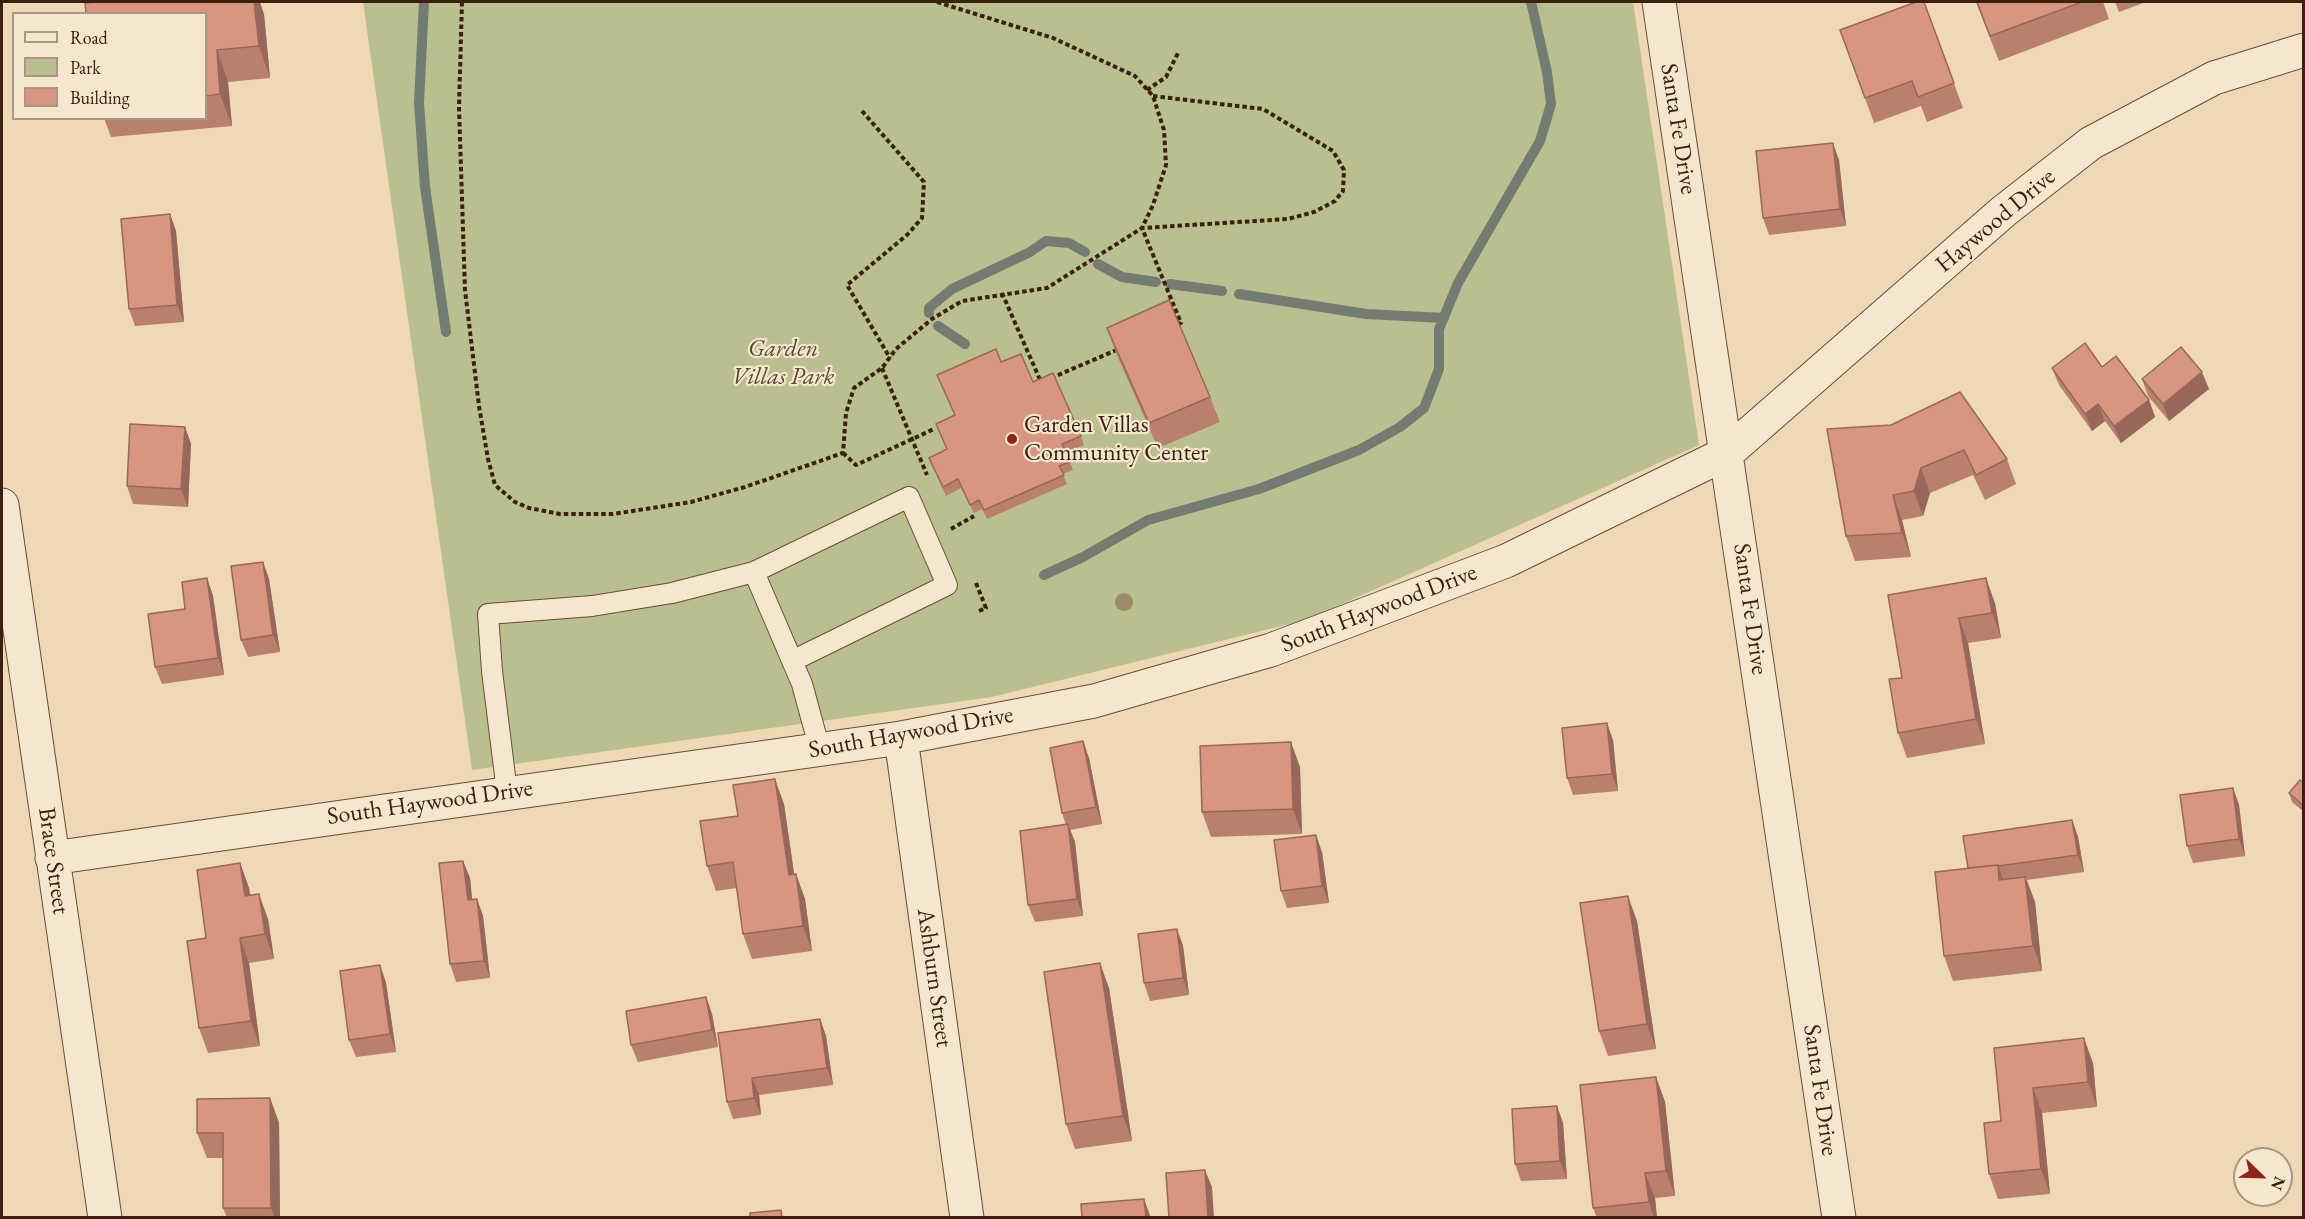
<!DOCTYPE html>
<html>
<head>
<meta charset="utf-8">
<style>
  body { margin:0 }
  #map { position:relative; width:2305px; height:1219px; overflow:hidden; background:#efd8b6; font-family:"EB Garamond",serif }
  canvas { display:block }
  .frame { position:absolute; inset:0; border:3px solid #3a200e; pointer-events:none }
  .legend { position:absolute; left:12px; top:12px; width:195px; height:108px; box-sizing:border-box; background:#f5e6d0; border:2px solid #aa9782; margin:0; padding:8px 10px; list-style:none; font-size:18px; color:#3a200e }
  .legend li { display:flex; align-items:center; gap:12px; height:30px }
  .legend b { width:30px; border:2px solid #aa9782 }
  .north { position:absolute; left:2233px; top:1147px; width:60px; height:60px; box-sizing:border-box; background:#f5e6d0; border:2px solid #aa9782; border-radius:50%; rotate:113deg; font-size:16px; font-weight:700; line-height:24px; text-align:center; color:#3a200e }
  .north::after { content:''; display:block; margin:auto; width:21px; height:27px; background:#8f2418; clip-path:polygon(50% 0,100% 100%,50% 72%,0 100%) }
</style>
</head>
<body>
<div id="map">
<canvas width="2305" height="1219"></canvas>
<div class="frame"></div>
<ul class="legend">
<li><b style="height:8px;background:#f5e6d0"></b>Road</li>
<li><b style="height:16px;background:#b9bf8e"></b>Park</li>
<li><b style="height:16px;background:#d89580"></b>Building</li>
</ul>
<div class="north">N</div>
</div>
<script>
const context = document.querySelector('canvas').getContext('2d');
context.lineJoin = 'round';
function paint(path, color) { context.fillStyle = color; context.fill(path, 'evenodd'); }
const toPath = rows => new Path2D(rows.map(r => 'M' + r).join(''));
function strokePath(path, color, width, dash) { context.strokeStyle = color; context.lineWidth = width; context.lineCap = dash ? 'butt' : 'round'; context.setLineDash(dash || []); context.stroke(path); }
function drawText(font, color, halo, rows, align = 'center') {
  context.font = font + ' "EB Garamond",serif'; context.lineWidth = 4.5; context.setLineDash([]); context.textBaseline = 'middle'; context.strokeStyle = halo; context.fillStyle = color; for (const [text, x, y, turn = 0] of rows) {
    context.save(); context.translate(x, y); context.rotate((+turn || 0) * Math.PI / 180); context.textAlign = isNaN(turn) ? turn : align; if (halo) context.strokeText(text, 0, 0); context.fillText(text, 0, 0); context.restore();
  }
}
paint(toPath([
  [363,2,1633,2,1699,445,1306,620,992,697,472,770]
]), '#b9bf8e');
strokePath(toPath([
  [424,2,419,103,425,187,446,332],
  [1098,264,1122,277,1156,282],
  [1170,284,1222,291],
  [1239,294,1366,314,1444,318],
  [929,313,929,308,952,289,1030,252,1046,241,1069,243,1085,252],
  [938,326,965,344],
  [1044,575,1083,557,1148,520,1259,489,1359,450,1400,427,1424,408,1439,369,1439,329,1458,283,1540,141,1551,104,1547,72,1531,2]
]), '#747c71', 10);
const service = toPath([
  [754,572,802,684,820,750],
  [507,792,492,671,488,614,592,606,672,593,754,572,909,497,947,585,792,661]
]);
const minor = toPath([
  [1659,2,1839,1218],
  [2,505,105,1218],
  [901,738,967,1218],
  [52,858,901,738,1094,701,1271,650,1506,561,1727,453,2004,211,2091,143,2214,78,2304,50]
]);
strokePath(service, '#674e38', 22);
strokePath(minor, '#674e38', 35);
strokePath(toPath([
  [462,2,459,107,465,290,479,406,488,459,495,485,515,502,529,508,560,514,613,514,691,502,745,487,843,453,846,413,854,388,882,368,896,349,932,319,962,301,1047,288,1142,228,1153,205,1166,165,1164,130,1153,96,1135,76,1053,38,937,2],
  [1147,90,1166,77,1179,51],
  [1153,96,1263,109,1333,151,1344,170,1343,191,1335,201,1314,212,1288,219,1142,228,1181,323,1175,325],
  [862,111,924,182,922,218,907,235,847,285,890,358],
  [1002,293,1041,382],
  [882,368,927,475],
  [1051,378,1119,349],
  [843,453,856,465,934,429],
  [951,529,974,516],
  [976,583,986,608,979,611]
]), '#3a200e', 4, [4.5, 3]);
strokePath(service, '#f5e6d0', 20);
strokePath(minor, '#f5e6d0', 33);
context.fillStyle = '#9d896b';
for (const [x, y] of [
  [1124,602]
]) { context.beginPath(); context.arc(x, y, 9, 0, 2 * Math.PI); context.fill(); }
paint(toPath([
  [1924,2,1963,108,1927,122,1921,106,1874,123,1840,30],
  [1976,2,2103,2,2109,19,1999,61],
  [2115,2,2146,2,2119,12],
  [206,14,264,14,270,78,228,82,232,126,111,137,104,118,206,118],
  [1839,160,1846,226,1769,235,1763,218],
  [170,214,176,231,184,322,135,326,129,309],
  [1107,328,1210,397,1220,422,1158,448,1116,353],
  [1001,362,1033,382,1081,436,1084,445,1066,453,1073,470,1063,474,1067,484,987,519,982,509,974,513,961,488,946,496,929,458,947,449,936,424,955,416,937,375],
  [2102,367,2149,400,2155,417,2121,443,2105,421,2092,431,2059,385,2052,368],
  [2142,379,2209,389,2169,421,2148,396],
  [1891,425,2007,459,2016,484,1985,500,1973,475,1930,493,1923,516,1902,520,1911,557,1855,561,1846,536],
  [185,427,191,444,188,507,133,504,127,486],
  [263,562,269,579,280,652,248,657,241,640],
  [207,578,213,596,224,675,162,684,155,667,185,609],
  [1888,595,1995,603,2001,638,1968,643,1985,744,1907,758,1898,733,1902,678],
  [1613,740,1618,791,1573,795,1567,778],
  [1083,741,1089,758,1102,824,1070,830,1075,842,1083,916,1035,922,1028,905,1066,825,1062,813],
  [1300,767,1302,834,1211,837,1202,812],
  [2304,783,2304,812,2292,802,2289,793],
  [2233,788,2239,805,2245,856,2193,863,2187,846],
  [784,804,794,874,796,874,805,899,812,951,752,959,743,934,737,888,716,891,707,866,738,816],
  [2072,820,2078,837,2084,872,2027,880,2035,902,2042,971,1953,981,1944,956,1968,868],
  [1322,852,1329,903,1287,908,1281,891],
  [463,861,470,878,472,900,477,899,483,916,490,978,456,982,450,964],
  [240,863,249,888,250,895,268,919,274,959,249,963,260,1046,208,1053,199,1028,206,938],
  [1637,921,1656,1049,1608,1056,1599,1031],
  [1177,929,1183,946,1189,995,1150,1001,1144,983],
  [380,965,386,983,396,1052,356,1057,349,1040],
  [1109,988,1132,1141,1075,1149,1066,1124],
  [706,997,712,1014,718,1047,638,1062,631,1045],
  [820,1019,826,1036,833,1085,759,1095,761,1115,733,1119,727,1102,718,1033],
  [1994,1048,2093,1063,2097,1107,2042,1113,2050,1194,1998,1199,1989,1174,2001,1121],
  [1656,1077,1665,1102,1675,1196,1655,1198,1657,1218,1597,1218,1593,1208],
  [270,1098,279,1123,280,1218,227,1218,223,1208,223,1158,207,1158,197,1133],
  [1557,1106,1563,1123,1567,1179,1521,1181,1515,1164]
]), '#ba806e');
paint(toPath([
  [254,2,260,2,264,14,270,78,259,46],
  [217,50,228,82,232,126,220,94],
  [1833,143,1839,160,1846,226,1840,209],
  [170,214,176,231,184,322,177,305],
  [2202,372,2209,389,2169,421,2163,404],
  [2149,400,2155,417,2121,443,2114,426],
  [2098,404,2105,421,2092,431,2085,414],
  [185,427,191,444,188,507,181,489],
  [1921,468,1930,493,1923,516,1914,491],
  [1893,495,1902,520,1911,557,1902,533],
  [263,562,269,579,280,652,273,635],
  [207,578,213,596,224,675,218,658],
  [1986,578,1995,603,2001,638,1992,613],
  [1959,618,1968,643,1985,744,1976,719],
  [1607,723,1613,740,1618,791,1612,774],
  [1083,741,1089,758,1102,824,1096,807],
  [1291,742,1300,767,1302,834,1293,809],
  [775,779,784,804,798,900,789,875],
  [2233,788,2239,805,2245,856,2239,839],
  [2072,820,2078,837,2084,872,2078,855],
  [1068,824,1075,842,1083,916,1077,899],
  [1316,835,1322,852,1329,903,1322,886],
  [463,861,470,878,474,917,468,900],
  [240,863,249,888,254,921,245,896],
  [1998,865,2007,890,1999,880],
  [796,874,805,899,812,951,803,926],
  [2025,877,2035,902,2042,971,2033,946],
  [259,894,268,919,274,959,265,934],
  [1628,896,1637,921,1656,1049,1647,1024],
  [477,899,483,916,490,978,484,961],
  [1177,929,1183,946,1189,995,1183,978],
  [240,938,249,963,260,1046,251,1021],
  [1100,963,1109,988,1132,1141,1123,1116],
  [380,965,386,983,396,1052,390,1034],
  [706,997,712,1014,718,1047,712,1030],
  [820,1019,826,1036,833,1085,827,1068],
  [2084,1038,2093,1063,2097,1107,2088,1082],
  [1656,1077,1665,1102,1675,1196,1666,1171],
  [752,1078,759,1095,761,1115,754,1098],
  [2033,1088,2042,1113,2050,1194,2041,1169],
  [270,1098,279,1123,280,1218,275,1218,271,1208],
  [1557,1106,1563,1123,1567,1179,1560,1161],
  [1205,1170,1212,1187,1214,1218,1208,1218],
  [1645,1173,1655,1198,1657,1218,1654,1218,1649,1202],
  [1144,1199,1151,1218,1146,1218]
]), '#97685a');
const building = toPath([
  [98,2,254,2,259,46,217,50,220,94,206,96,206,14,86,14,85,3,98,2],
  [1916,2,1924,2,1954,83,1918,97,1912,81,1865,98,1840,30,1916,2],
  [1977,2,2082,2,1990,36,1977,2],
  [1833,143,1840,209,1763,218,1756,151,1833,143],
  [170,214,177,305,129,309,121,219,170,214],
  [1169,300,1210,397,1149,423,1107,328,1169,300],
  [2085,343,2102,367,2116,356,2149,400,2114,426,2098,404,2085,414,2052,368,2085,343],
  [2181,347,2202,372,2163,404,2142,379,2181,347],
  [996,349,1001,362,1021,354,1033,382,1053,373,1081,436,1062,444,1070,462,1059,466,1064,475,984,510,979,500,970,505,958,479,943,487,929,458,947,449,936,424,955,415,937,375,996,349],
  [1960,392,2007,459,1976,475,1964,450,1921,468,1914,491,1893,495,1902,533,1846,536,1827,429,1891,425,1960,392],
  [130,424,185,427,181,489,127,486,130,424],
  [263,562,273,635,241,640,231,566,263,562],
  [207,578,218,658,155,667,148,614,185,609,182,582,207,578],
  [1986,578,1992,613,1959,618,1976,719,1898,733,1889,679,1902,678,1888,595,1986,578],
  [1607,723,1612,774,1567,778,1562,728,1607,723],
  [1083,741,1096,807,1062,813,1050,748,1083,741],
  [1291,742,1293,809,1202,812,1200,746,1291,742],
  [775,779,789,875,796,874,803,926,743,934,733,862,707,866,700,821,738,816,733,785,775,779],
  [2300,780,2304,783,2304,806,2289,793,2300,780],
  [2233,788,2239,839,2187,846,2180,795,2233,788],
  [2072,820,2078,855,1998,866,1998,865,1968,868,1963,836,2072,820],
  [1068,824,1077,899,1028,905,1020,831,1068,824],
  [1316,835,1322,886,1281,891,1274,840,1316,835],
  [463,861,468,900,477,899,484,961,450,964,439,863,463,861],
  [240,863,245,896,259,894,265,934,240,938,251,1021,199,1028,187,941,206,938,197,870,240,863],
  [1998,865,1999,880,2025,877,2033,946,1944,956,1935,872,1998,865],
  [1628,896,1647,1024,1599,1031,1580,903,1628,896],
  [1177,929,1183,978,1144,983,1138,934,1177,929],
  [1100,963,1123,1116,1066,1124,1044,972,1100,963],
  [380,965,390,1034,349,1040,340,971,380,965],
  [706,997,712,1030,631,1045,626,1011,706,997],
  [820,1019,827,1068,752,1078,754,1098,727,1102,718,1033,820,1019],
  [2084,1038,2088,1082,2033,1088,2041,1169,1989,1174,1984,1123,2001,1121,1994,1048,2084,1038],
  [1656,1077,1666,1171,1645,1173,1649,1202,1593,1208,1580,1085,1656,1077],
  [270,1098,271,1208,223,1208,223,1133,197,1133,197,1099,270,1098],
  [1557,1106,1560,1161,1515,1164,1512,1109,1557,1106],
  [1205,1170,1208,1218,1169,1218,1166,1173,1205,1170],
  [1144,1199,1146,1218,1082,1218,1081,1204,1144,1199],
  [781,1210,782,1218,750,1218,750,1213,781,1210]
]);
paint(building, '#d89580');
strokePath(building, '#97685a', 1.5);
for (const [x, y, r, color] of [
  [1012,439,6,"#8f2418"]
]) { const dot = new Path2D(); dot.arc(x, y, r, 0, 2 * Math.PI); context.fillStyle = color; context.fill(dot); strokePath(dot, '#f5e6d0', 2); }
drawText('24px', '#3a200e', '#f5e6d0', [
  ["Santa Fe Drive",1678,129,81],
  ["Haywood Drive",1996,221,-40],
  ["South Haywood Drive",1379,609,-21],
  ["Santa Fe Drive",1750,609,82],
  ["South Haywood Drive",911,733,-10],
  ["South Haywood Drive",430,803,-8],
  ["Brace Street",53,861,82],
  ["Ashburn Street",934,978,82],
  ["Santa Fe Drive",1820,1090,82]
]);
drawText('italic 24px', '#5a482e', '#f5e6d0', [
  ["Garden",783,349],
  ["Villas Park",783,377]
]);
drawText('24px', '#3a200e', '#f5e6d0', [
  ["Garden Villas",1024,425],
  ["Community Center",1024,453]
], 'left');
</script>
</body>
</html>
